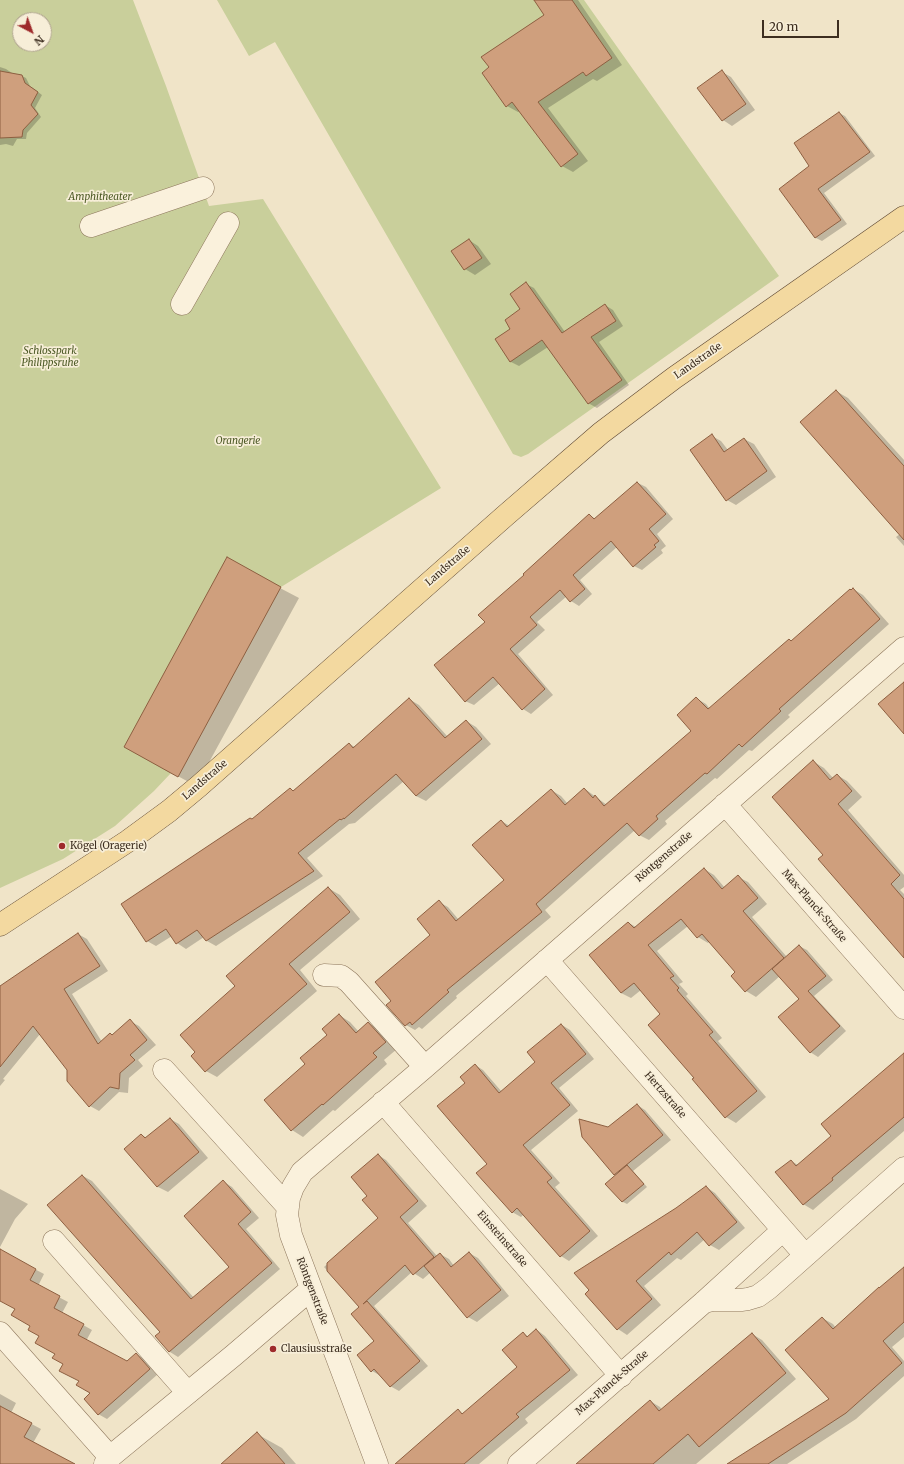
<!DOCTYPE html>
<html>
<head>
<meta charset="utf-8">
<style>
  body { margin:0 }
  #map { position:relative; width:904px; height:1464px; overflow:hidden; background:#f0e4c8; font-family:Merriweather,serif }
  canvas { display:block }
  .north { position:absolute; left:12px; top:12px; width:40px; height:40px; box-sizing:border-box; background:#f7eed8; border:1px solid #ada18e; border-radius:50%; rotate:139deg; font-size:11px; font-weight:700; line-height:16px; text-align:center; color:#3d2e20 }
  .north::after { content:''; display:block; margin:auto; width:14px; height:18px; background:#9e2a2b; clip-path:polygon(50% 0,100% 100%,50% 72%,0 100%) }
  .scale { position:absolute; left:762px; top:20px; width:77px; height:18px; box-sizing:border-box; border:2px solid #3d2e20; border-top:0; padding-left:5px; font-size:12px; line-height:14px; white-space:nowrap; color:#3d2e20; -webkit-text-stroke:3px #f7eed8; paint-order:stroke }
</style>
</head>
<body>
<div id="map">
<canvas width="904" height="1464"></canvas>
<div class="north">N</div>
<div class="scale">20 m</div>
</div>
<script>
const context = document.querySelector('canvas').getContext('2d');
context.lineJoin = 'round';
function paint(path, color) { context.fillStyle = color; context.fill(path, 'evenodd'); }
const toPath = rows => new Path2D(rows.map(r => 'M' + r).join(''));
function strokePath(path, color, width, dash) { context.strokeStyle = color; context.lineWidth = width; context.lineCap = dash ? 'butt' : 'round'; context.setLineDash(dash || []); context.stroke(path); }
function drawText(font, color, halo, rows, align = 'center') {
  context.font = font + ' Merriweather,serif'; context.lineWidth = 3.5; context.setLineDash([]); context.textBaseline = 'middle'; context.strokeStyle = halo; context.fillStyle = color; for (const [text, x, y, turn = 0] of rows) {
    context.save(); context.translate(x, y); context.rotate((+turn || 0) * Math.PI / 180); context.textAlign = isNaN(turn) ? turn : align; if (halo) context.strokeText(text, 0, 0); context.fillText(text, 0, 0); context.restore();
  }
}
paint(toPath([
  [0,0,133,0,166,86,209,206,263,199,441,488,281,587,178,776,171,773,154,791,115,826,63,859,0,888],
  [20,20,44,20,44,44,20,44],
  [217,0,584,0,779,276,528,454,521,457,513,454,275,42,249,56]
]), '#c9cf9b');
paint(toPath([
  [535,0,578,0,622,65,597,81,593,79,548,108,588,161,573,172,562,166,520,111,518,112,507,106,545,15],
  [0,67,6,69,15,75,22,76,26,78,30,86,42,95,35,108,41,117,27,133,26,139,17,139,13,146,6,144,0,145],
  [722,72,731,77,755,110,732,126,723,120],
  [839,113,845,116,875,156,824,193,847,224,822,241,816,238,780,189,811,166],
  [469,240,478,246,491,264,475,275,465,269],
  [526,284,534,288,565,332,605,305,613,310,623,326,599,342,629,385,597,408,588,403,548,347,519,366,511,362,496,340,512,329,522,310],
  [836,391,848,398,904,460,904,546,896,537,900,534],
  [712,436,721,441,728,450,744,439,754,444,776,477,736,505,727,500],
  [638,483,646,487,673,519,657,534,666,546,661,550,663,553,642,570,634,566,617,547,580,580,592,594,579,606,571,601,567,596,537,622,545,630,518,654,553,695,531,714,523,709,500,683,474,705,465,701,486,623,526,575,589,515,596,519],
  [280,588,299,598,196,786,143,757],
  [853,589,863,595,889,624,788,715,790,717,752,751,749,750,717,779,715,778,665,821,667,824,649,840,639,835,635,830,545,910,551,917,456,996,457,998,422,1029,419,1027,415,1030,406,1025,392,1001,431,935,439,902,448,907,459,920,505,880,501,821,510,826,551,790,561,796,568,804,585,789,607,805,692,731,696,698,706,704,710,709,789,640,793,642],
  [409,699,419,705,448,737,466,721,476,727,491,744,426,801,416,796,404,781,355,823,349,824,307,858,323,876,216,946,207,941,204,937,186,949,177,943,172,936,156,946,147,941,252,820,290,789,294,792,349,744,355,747],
  [814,762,824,768,833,778,837,775,847,781,862,797,848,810,904,875,904,887,900,890,904,894,904,958,825,855],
  [704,869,714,875,725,888,738,877,748,882,767,904,752,917,787,957,799,946,807,950,833,980,814,996,846,1031,818,1057,810,1052,800,999,780,976,756,997,746,991,736,972,709,942,708,943,698,937,688,926,657,951,683,982,679,984,688,994,686,996,722,1038,718,1041,766,1097,736,1123,726,1117,696,1078,662,1014,641,990,631,998,621,993,629,923,636,927],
  [328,888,340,895,360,919,300,970,317,991,217,1077,206,1071,237,987],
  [78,934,87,939,108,971,72,994,102,1042,111,1034,113,1035,130,1021,139,1026,156,1045,138,1060,143,1066,129,1078,128,1093,119,1092,99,1111,90,1106,68,1069,40,1034,3,1079,5,1080,0,1086,0,987],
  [339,1015,350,1022,359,1032,368,1023,380,1030,397,1049,384,1060,387,1064,335,1111,333,1110,303,1137,292,1130,306,1064,328,1035],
  [562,1025,570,1030,594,1059,559,1088,578,1111,531,1150,560,1183,555,1187,598,1236,569,1261,561,1256,524,1214,521,1217,512,1212,488,1164,466,1083,475,1065,483,1070,502,1092,536,1062],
  [904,1059,904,1131,813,1210,803,1204,791,1161,798,1165,833,1136],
  [637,1105,645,1110,671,1140,633,1171,647,1187,627,1204,623,1202,607,1184,616,1176,583,1136,609,1128],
  [170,1119,179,1124,208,1158,168,1192,158,1187,126,1149,142,1135,147,1138],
  [378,1155,386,1160,427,1206,408,1223,437,1256,440,1254,449,1259,454,1266,469,1253,478,1258,509,1296,477,1322,468,1317,431,1272,423,1279,412,1272,374,1306,428,1366,399,1391,390,1386,381,1376,372,1371,375,1341,361,1307,324,1267,379,1218,368,1196],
  [83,1176,92,1181,194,1298,230,1268,224,1182,232,1187,259,1218,246,1229,280,1269,178,1357,170,1352,156,1336,161,1332],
  [706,1187,715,1193,745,1228,719,1250,710,1245,705,1239,681,1260,677,1258,644,1286,661,1305,627,1335,618,1329,586,1294,677,1209],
  [0,1189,28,1204,15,1219,0,1247],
  [0,1251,44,1274,38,1286,68,1302,62,1313,92,1330,86,1341,127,1362,136,1354,145,1359,158,1374,107,1419,98,1414,92,1393,16,1308,0,1295],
  [904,1268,904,1337,892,1347,904,1361,904,1376,856,1419,787,1464,728,1464,830,1399,822,1318,833,1324,836,1328],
  [537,1330,545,1336,578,1375,525,1419,528,1423,479,1464,409,1464,458,1411,464,1414,518,1368,523,1333,529,1337],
  [752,1334,762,1340,796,1379,696,1464,592,1464,650,1401,660,1407,662,1410],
  [0,1394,16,1403,11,1413,41,1429,33,1443,66,1464,11,1464,0,1451],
  [257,1434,282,1448,296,1464,222,1464]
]), '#0003');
const building = toPath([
  [534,0,572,0,612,58,586,76,583,72,538,102,578,154,561,167,512,102,506,107,482,73,489,67,481,57,544,15,534,0],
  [722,70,746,104,722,121,697,88,722,70],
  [0,71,22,75,25,83,38,92,31,105,38,114,23,130,22,137,0,138,0,71],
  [839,112,870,152,818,189,841,220,815,238,779,189,809,166,794,143,839,112],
  [469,239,482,258,464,270,451,251,469,239],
  [526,282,562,333,605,304,616,321,591,337,622,380,588,404,542,340,510,362,495,339,510,329,505,320,520,309,510,294,526,282],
  [836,390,904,466,904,540,800,422,836,390],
  [712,434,724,452,744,438,767,471,726,501,690,450,712,434],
  [637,482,666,514,649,529,659,541,654,545,656,547,633,567,611,541,573,575,585,589,570,602,560,590,530,617,537,625,510,649,545,689,522,710,493,677,465,702,434,665,485,622,478,615,524,575,523,574,589,514,594,519,637,482],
  [227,557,281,587,178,777,124,747,227,557],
  [853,588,880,619,779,709,781,711,742,747,739,744,707,774,705,773,656,816,658,819,639,836,627,823,536,904,542,912,447,990,449,992,412,1025,410,1022,405,1026,386,1005,391,1001,375,982,430,935,417,919,439,900,456,921,504,880,472,845,501,820,507,827,551,789,565,805,584,788,593,798,595,795,604,806,691,731,677,715,696,697,708,709,789,639,791,641,850,589,851,590,853,588],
  [904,682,904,734,878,704,904,682],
  [409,698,445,738,466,720,482,739,416,796,396,774,344,819,344,818,341,820,340,819,298,853,314,871,206,941,197,930,176,944,166,929,146,942,121,904,250,818,252,819,290,788,293,791,349,743,353,748,409,698],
  [813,760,830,780,837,774,852,791,838,804,900,875,891,884,904,899,904,958,818,859,823,855,772,797,813,760],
  [704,868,722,889,738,875,758,898,743,911,784,958,745,992,731,976,735,972,702,934,697,938,681,919,648,945,674,976,670,978,679,988,677,990,713,1032,709,1035,757,1091,725,1118,692,1079,694,1078,648,1025,660,1014,634,983,621,993,589,955,628,922,634,928,704,868],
  [328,887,350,912,289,964,307,984,205,1072,191,1056,195,1052,180,1035,235,986,226,976,328,887],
  [78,933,100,966,64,989,98,1044,110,1033,112,1035,130,1019,147,1040,130,1055,135,1060,120,1073,119,1089,110,1087,89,1107,67,1081,67,1070,33,1026,0,1067,0,986,78,933],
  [799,945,826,976,808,991,840,1026,810,1053,778,1017,799,999,772,969,799,945],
  [339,1014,356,1033,368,1022,386,1042,373,1053,377,1057,323,1105,322,1104,291,1131,264,1100,305,1064,300,1058,327,1035,322,1029,339,1014],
  [561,1024,586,1054,551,1083,570,1105,523,1145,552,1178,547,1182,590,1231,560,1257,517,1208,512,1213,476,1173,487,1164,437,1106,465,1083,460,1077,475,1064,499,1093,535,1062,527,1052,561,1024],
  [904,1053,904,1117,832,1178,833,1180,803,1205,775,1172,791,1160,796,1166,831,1136,821,1124,904,1053],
  [637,1104,663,1135,614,1175,582,1137,579,1119,608,1127,637,1104],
  [170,1118,199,1152,157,1187,124,1149,141,1134,145,1138,170,1118],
  [378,1154,418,1201,400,1217,434,1257,413,1275,405,1265,363,1304,367,1301,420,1361,390,1387,374,1369,371,1372,357,1355,374,1341,351,1314,359,1307,327,1271,327,1263,378,1218,362,1200,367,1196,351,1177,378,1154],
  [627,1165,644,1184,622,1202,605,1184,627,1165],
  [82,1175,191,1299,229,1267,184,1216,223,1180,251,1212,238,1224,272,1263,169,1352,155,1336,160,1332,47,1205,82,1175],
  [706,1186,737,1222,709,1246,697,1232,671,1255,669,1252,636,1281,652,1299,617,1330,585,1294,589,1290,574,1273,676,1208,706,1186],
  [0,1249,36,1269,30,1280,60,1296,54,1308,84,1324,78,1335,127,1361,136,1353,150,1369,98,1415,84,1399,90,1393,76,1385,79,1381,59,1371,63,1364,52,1358,55,1354,35,1343,39,1336,28,1330,30,1326,11,1315,15,1309,0,1301,0,1249],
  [469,1252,501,1290,467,1318,424,1266,440,1253,451,1267,469,1252],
  [904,1267,904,1322,883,1341,902,1363,846,1413,768,1464,727,1464,829,1399,785,1350,822,1317,833,1329,879,1287,879,1288,904,1267],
  [536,1329,570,1370,516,1414,519,1417,464,1464,395,1464,458,1409,462,1414,517,1367,502,1350,523,1332,527,1337,536,1329],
  [752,1333,786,1373,699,1447,688,1434,653,1464,576,1464,650,1400,659,1411,752,1333],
  [0,1406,32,1423,24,1437,75,1464,0,1464,0,1406],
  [257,1432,285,1464,221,1464,257,1432]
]);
paint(building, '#cf9f7d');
strokePath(building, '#8d5f41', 1);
const minor = toPath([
  [91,226,203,188],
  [182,304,228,223],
  [725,804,904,1008],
  [547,960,805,1255],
  [324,975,341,976,349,982,425,1067],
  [164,1070,288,1207],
  [383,1102,621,1376],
  [54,1241,188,1393],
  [704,1302,712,1300,741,1300,748,1299,758,1296,769,1288,904,1168],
  [0,1333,110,1457],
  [105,1464,110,1457,234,1355,311,1289],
  [377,1464,291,1235,287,1215,289,1198,293,1187,302,1172,425,1067,904,648],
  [519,1464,704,1302,783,1230]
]);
const major = toPath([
  [0,925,128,841,169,811,199,786,506,515,601,433,674,378,904,217]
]);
strokePath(minor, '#8d765c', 23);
strokePath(major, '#5b4430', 23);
strokePath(minor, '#faf1dc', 22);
strokePath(major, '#f3d9a0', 22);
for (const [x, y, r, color] of [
  [62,846,4,"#9e2a2b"],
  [273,1349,4,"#9e2a2b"]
]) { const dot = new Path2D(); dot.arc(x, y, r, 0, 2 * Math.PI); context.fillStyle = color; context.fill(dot); strokePath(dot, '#f7eed8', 1.5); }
drawText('italic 10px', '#4d5a26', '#f7eed8', [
  ["Amphitheater",100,197],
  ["Schlosspark",50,351],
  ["Philippsruhe",50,363],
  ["Orangerie",238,441]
]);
drawText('10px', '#3d2e20', '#f7eed8', [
  ["Landstraße",698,361,-35],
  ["Landstraße",448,566,-41],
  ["Landstraße",205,780,-41],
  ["Röntgenstraße",664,857,-41],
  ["Max-Planck-Straße",814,906,49],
  ["Hertzstraße",665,1095,49],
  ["Einsteinstraße",502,1239,49],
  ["Röntgenstraße",312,1291,69],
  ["Max-Planck-Straße",612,1383,-41]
]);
drawText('10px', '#3d2e20', '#f7eed8', [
  ["Kögel (Oragerie)",70,846],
  ["Clausiusstraße",281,1349]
], 'left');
</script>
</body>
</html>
